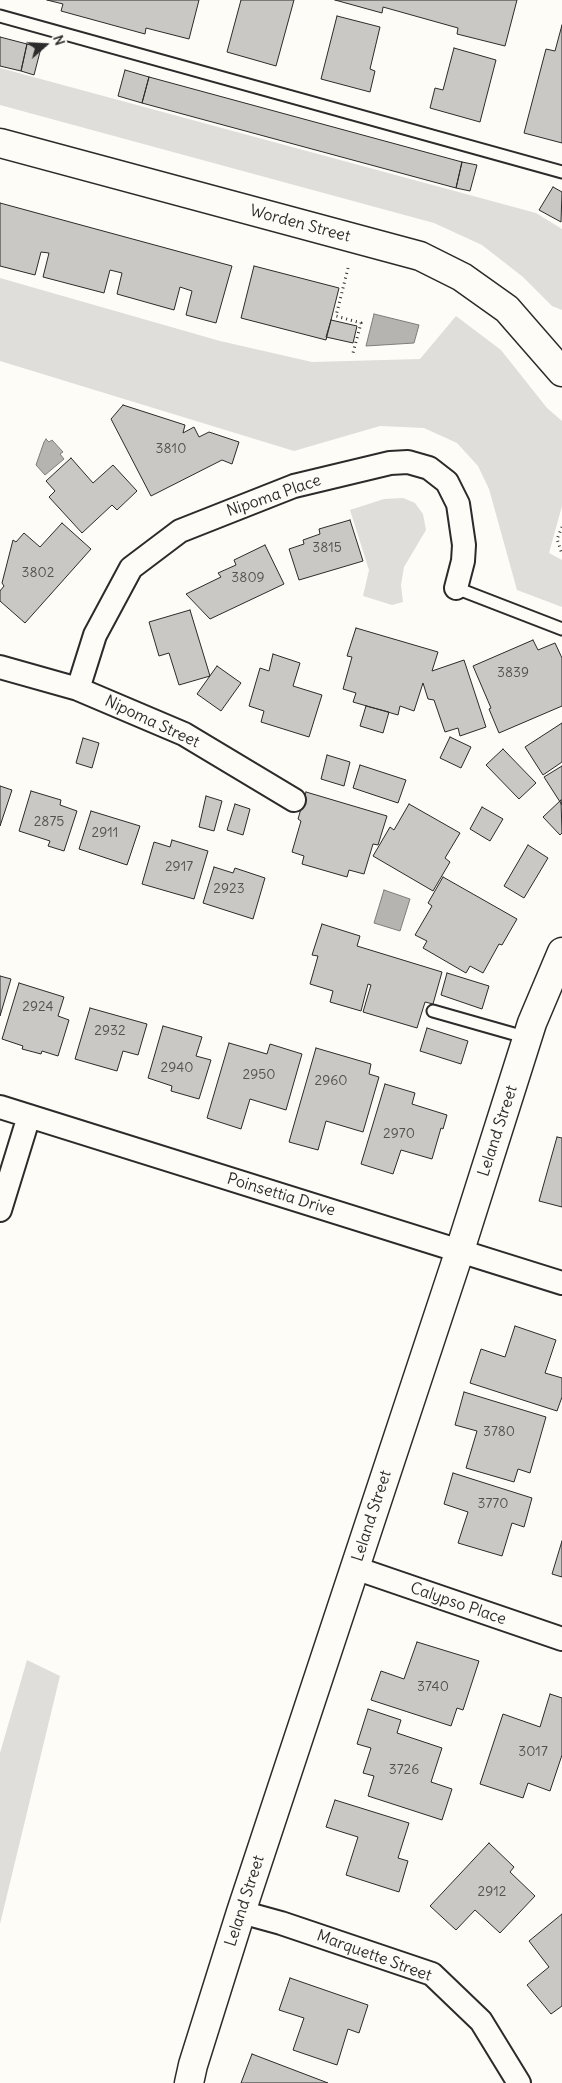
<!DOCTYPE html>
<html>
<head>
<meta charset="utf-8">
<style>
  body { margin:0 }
  #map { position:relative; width:562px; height:2083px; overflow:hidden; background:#fdfcf7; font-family:Delius,sans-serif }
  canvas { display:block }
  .north { position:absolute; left:20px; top:20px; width:50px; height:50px; -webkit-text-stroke:4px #fdfcf7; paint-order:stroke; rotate:71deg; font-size:14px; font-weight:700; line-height:20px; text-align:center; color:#2b2b2b }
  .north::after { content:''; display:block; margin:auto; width:18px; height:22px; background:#2b2b2b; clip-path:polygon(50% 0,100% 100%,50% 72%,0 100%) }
</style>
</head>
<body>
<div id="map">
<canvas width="562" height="2083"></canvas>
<div class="north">N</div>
</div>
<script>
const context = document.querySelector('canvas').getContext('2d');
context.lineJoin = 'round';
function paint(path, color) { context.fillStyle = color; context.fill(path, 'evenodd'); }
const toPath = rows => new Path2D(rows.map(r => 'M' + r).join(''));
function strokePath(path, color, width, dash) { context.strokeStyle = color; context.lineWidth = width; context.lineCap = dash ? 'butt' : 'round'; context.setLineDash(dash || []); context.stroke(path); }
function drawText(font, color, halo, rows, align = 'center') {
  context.font = font + ' Delius,sans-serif'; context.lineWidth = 4; context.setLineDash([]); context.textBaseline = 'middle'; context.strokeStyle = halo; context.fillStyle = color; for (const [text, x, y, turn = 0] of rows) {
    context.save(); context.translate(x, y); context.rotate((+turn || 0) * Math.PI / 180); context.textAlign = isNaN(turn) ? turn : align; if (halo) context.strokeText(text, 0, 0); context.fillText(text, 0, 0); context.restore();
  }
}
paint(toPath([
  [0,68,536,213,562,229,562,310,552,306,523,277,482,245,434,223,0,105],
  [0,278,220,341,312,362,420,359,456,316,501,350,547,408,562,421,562,506,549,553,562,560,562,607,517,590,489,489,478,466,457,443,424,428,380,426,294,451,0,361],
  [403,498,415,503,423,514,426,530,404,567,401,585,403,602,392,605,363,596,369,570,350,510,384,499],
  [27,1660,60,1676,0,1924,0,1753]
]), '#dfdeda');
const water = toPath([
  [374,314,419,325,414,343,366,346,374,314],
  [46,439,49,442,52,440,63,452,60,454,64,459,45,475,36,465,44,442,46,439],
  [384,890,410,899,400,931,374,923,384,890]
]);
paint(water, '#b5b4b1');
strokePath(water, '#7e7d7b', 1);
const building = toPath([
  [47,0,199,0,189,39,146,28,145,34,61,11,63,4,47,0],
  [241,0,294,0,276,66,227,52,241,0],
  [335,0,517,0,505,46,457,34,458,28,383,7,382,13,335,0],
  [337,16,380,27,370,69,375,71,370,92,321,79,337,16],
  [562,25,562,143,524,133,546,49,555,51,562,25],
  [0,37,27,44,21,71,0,66,0,37],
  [27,44,41,48,34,75,21,71,27,44],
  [454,48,496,60,480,122,430,108,435,88,443,90,454,48],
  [125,70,149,77,142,103,118,96,125,70],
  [149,77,462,162,456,188,142,103,149,77],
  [462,162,477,165,470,191,456,188,462,162],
  [553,187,562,192,561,222,539,210,553,187],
  [0,203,232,266,216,323,186,315,192,291,180,287,174,310,117,294,122,273,110,270,104,293,43,277,49,253,41,252,35,275,0,266,0,203],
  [254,266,339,288,326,340,241,318,254,266],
  [331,320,357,326,353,343,326,337,331,320],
  [123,405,185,425,183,433,194,427,199,437,209,432,239,442,232,464,222,460,151,496,111,419,123,405],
  [71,458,93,483,113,465,137,491,117,510,112,505,82,533,49,497,55,491,46,481,71,458],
  [350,520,363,561,299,580,289,549,304,544,303,540,320,534,319,529,350,520],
  [62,523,91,549,25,623,0,601,0,591,4,586,2,583,13,540,16,542,24,533,40,547,62,523],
  [265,545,284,584,210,619,186,594,221,577,218,573,236,565,234,560,265,545],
  [190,610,210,676,179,685,169,653,159,656,149,622,190,610],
  [356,628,438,652,432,671,464,660,486,727,460,736,458,728,445,732,434,700,428,699,423,683,414,711,400,706,398,715,353,702,356,693,343,689,352,657,347,656,356,628],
  [533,640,538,650,555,643,562,658,562,706,499,733,489,709,491,708,473,666,533,640],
  [273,654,300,663,293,686,322,695,309,737,261,722,264,711,249,706,260,668,269,671,273,654],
  [217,666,241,683,221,711,197,694,217,666],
  [366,706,389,712,383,733,360,726,366,706],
  [562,723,562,762,543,775,525,747,562,723],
  [450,737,471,747,461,768,440,758,450,737],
  [83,738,99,743,92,768,76,763,83,738],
  [503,749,536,783,519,799,486,765,503,749],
  [327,755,350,762,344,786,321,779,327,755],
  [360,765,406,780,398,803,353,788,360,765],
  [562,766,562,805,544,777,562,766],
  [0,786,12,790,0,826,0,786],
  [31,791,61,800,60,805,77,811,64,851,48,846,50,841,19,831,31,791],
  [306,792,387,816,378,845,373,844,364,874,349,870,347,877,302,864,304,856,292,852,301,821,298,819,306,792],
  [206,796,222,801,214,831,199,827,206,796],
  [561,800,562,833,560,835,543,817,561,800],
  [235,804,250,809,243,835,227,830,235,804],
  [409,804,460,833,445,858,450,862,433,891,373,856,390,827,394,830,409,804],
  [482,807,503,819,490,841,470,829,482,807],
  [91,811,140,826,127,865,79,849,91,811],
  [172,840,208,851,194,899,142,884,154,842,170,847,172,840],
  [528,845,548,858,524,898,504,886,528,845],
  [214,867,233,873,235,868,265,878,253,919,203,903,214,867],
  [443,877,517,919,502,945,499,944,483,973,470,966,466,973,423,948,427,941,415,935,432,906,428,903,443,877],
  [322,924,360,936,357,946,442,972,433,1004,425,1002,417,1028,363,1012,371,985,368,984,361,1011,330,1002,333,991,310,984,318,956,312,955,322,924],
  [447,973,489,986,482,1009,441,995,447,973],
  [0,976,11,979,0,1016,0,976],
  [19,983,64,997,58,1016,69,1020,58,1056,42,1051,41,1054,22,1049,23,1046,2,1039,19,983],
  [90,1008,147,1024,138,1055,123,1051,117,1071,75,1059,90,1008],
  [163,1026,202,1037,196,1056,211,1060,199,1099,171,1091,172,1086,148,1078,163,1026],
  [427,1028,468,1041,461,1064,420,1051,427,1028],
  [229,1043,267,1054,270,1044,302,1054,286,1110,250,1099,241,1129,207,1118,229,1043],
  [316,1048,371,1064,369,1074,379,1077,363,1132,326,1121,318,1150,289,1142,316,1048],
  [385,1084,415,1093,412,1104,447,1115,443,1129,441,1128,432,1159,401,1150,393,1174,361,1164,385,1084],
  [557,1137,562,1138,562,1207,539,1201,557,1137],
  [515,1326,556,1340,545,1373,562,1378,562,1397,557,1411,470,1383,481,1349,505,1357,515,1326],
  [464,1392,546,1417,530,1473,518,1469,514,1482,466,1468,477,1431,455,1425,464,1392],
  [453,1473,532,1498,524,1527,512,1523,502,1556,458,1543,468,1512,444,1504,453,1473],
  [562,1541,562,1577,552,1574,562,1541],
  [417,1642,479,1661,463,1710,457,1708,451,1726,371,1700,381,1671,404,1679,417,1642],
  [550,1694,562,1698,562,1755,550,1791,528,1783,523,1798,480,1784,503,1714,540,1727,550,1694],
  [368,1709,401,1720,397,1733,442,1748,431,1782,452,1789,442,1820,368,1796,374,1776,363,1773,371,1748,357,1744,368,1709],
  [335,1800,409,1823,398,1858,408,1861,399,1892,346,1875,358,1837,326,1827,335,1800],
  [489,1843,514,1867,510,1872,535,1896,500,1933,475,1910,456,1930,430,1906,489,1843],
  [562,1914,562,2006,551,2014,527,1985,549,1967,529,1941,562,1914],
  [290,1978,368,2005,359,2033,348,2029,337,2065,293,2050,304,2018,279,2010,290,1978],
  [252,2054,328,2083,241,2083,252,2054]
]);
paint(building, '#c9c8c4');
strokePath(building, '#2b2b2b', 1);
const lane = toPath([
  [0,16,562,172],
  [456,588,562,629],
  [433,1011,528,1038]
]);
const street = toPath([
  [0,667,78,689,184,734,294,800],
  [78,689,95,635,131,568,180,531,294,486,390,463,408,462,429,468,447,482,458,504,464,545,463,561,456,588],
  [0,1107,562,1283],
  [0,1210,29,1116],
  [355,1568,562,1639],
  [241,1912,281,1923,432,1974,481,2021,519,2083]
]);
const secondary = toPath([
  [0,143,420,256,462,277,507,309,562,372],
  [189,2083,193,2065,241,1912,460,1250,532,1023,562,952]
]);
strokePath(lane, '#2b2b2b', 15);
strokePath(street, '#2b2b2b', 26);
strokePath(secondary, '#2b2b2b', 31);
strokePath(toPath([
  [348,268,336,316,361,323,353,353],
  [562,527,557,539,562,554]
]), '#2b2b2b', 3, [1, 4]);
strokePath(lane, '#fdfcf7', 11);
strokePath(street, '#fdfcf7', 22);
strokePath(secondary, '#fdfcf7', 28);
drawText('14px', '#525251', null, [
  ["3810",171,449],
  ["3815",327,548],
  ["3802",38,573],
  ["3809",248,578],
  ["3839",513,673],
  ["2875",49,822],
  ["2911",105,833],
  ["2917",179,867],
  ["2923",229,889],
  ["2924",38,1007],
  ["2932",110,1031],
  ["2940",177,1068],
  ["2950",259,1075],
  ["2960",331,1081],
  ["2970",399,1134],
  ["3780",499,1432],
  ["3770",493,1504],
  ["3740",433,1687],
  ["3017",533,1752],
  ["3726",404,1770],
  ["2912",492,1892]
]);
drawText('16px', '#2b2b2b', '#fdfcf7', [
  ["Worden Street",300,224,15],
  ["Nipoma Place",274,496,-19],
  ["Nipoma Street",152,722,25],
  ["Leland Street",498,1131,-72],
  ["Poinsettia Drive",281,1195,17],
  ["Leland Street",372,1516,-72],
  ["Calypso Place",458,1604,19],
  ["Leland Street",245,1901,-72],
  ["Marquette Street",374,1956,20]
]);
</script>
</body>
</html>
